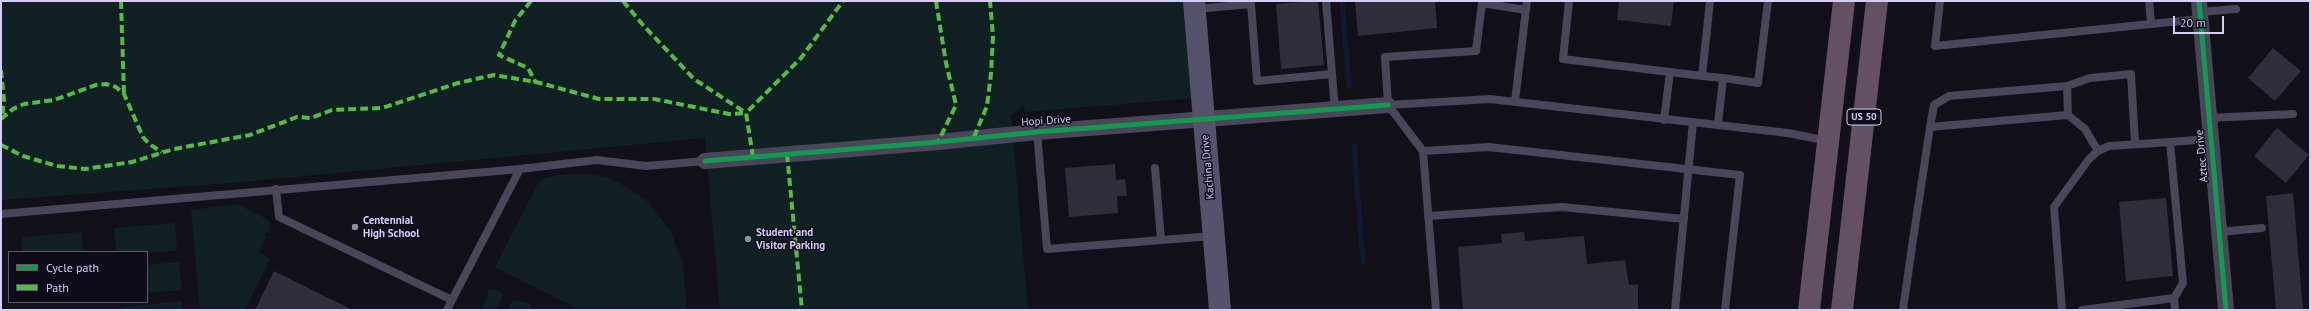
<!DOCTYPE html>
<html>
<head>
<meta charset="utf-8">
<style>
  body { margin:0 }
  #map { position:relative; width:2311px; height:311px; overflow:hidden; background:#121018; font-family:"PT Sans",sans-serif }
  canvas { display:block }
  .frame { position:absolute; inset:0; border:2px solid #d5ccfa; pointer-events:none }
  .legend { position:absolute; left:8px; top:251px; width:140px; height:52px; box-sizing:border-box; background:#100d1b; border:1px solid #5f5974; margin:0; padding:5px 7px; list-style:none; font-size:12px; color:#d5ccfa }
  .legend li { display:flex; align-items:center; gap:8px; height:20px }
  .legend b { width:20px; border:1px solid #5f5974 }
  .scale { position:absolute; left:2173px; top:16px; width:51px; height:18px; box-sizing:border-box; border:2px solid #d5ccfa; border-top:0; padding-left:5px; font-size:12px; line-height:14px; white-space:nowrap; color:#d5ccfa; -webkit-text-stroke:3px #100d1b; paint-order:stroke }
</style>
</head>
<body>
<div id="map">
<canvas width="2311" height="311"></canvas>
<div class="frame"></div>
<ul class="legend">
<li><b style="height:5px;background:#139951"></b>Cycle path</li>
<li><b style="height:5px;background:#58b947"></b>Path</li>
</ul>
<div class="scale">20 m</div>
</div>
<script>
const context = document.querySelector('canvas').getContext('2d');
context.lineJoin = 'round';
function paint(path, color) { context.fillStyle = color; context.fill(path, 'evenodd'); }
const toPath = rows => new Path2D(rows.map(r => 'M' + r).join(''));
function strokePath(path, color, width, dash) { context.strokeStyle = color; context.lineWidth = width; context.lineCap = dash ? 'butt' : 'round'; context.setLineDash(dash || []); context.stroke(path); }
function drawText(font, color, halo, rows, align = 'center') {
  context.font = font + ' "PT Sans",sans-serif'; context.lineWidth = 3; context.setLineDash([]); context.textBaseline = 'middle'; context.strokeStyle = halo; context.fillStyle = color; for (const [text, x, y, turn = 0] of rows) {
    context.save(); context.translate(x, y); context.rotate((+turn || 0) * Math.PI / 180); context.textAlign = isNaN(turn) ? turn : align; if (halo) context.strokeText(text, 0, 0); context.fillText(text, 0, 0); context.restore();
  }
}
paint(toPath([
  [1,1,1197,1,1197,98,1025,112,1024,106,1011,115,1028,310,720,310,705,138,231,183,1,200],
  [586,174,608,177,630,189,647,201,671,232,683,264,687,310,581,310,495,267,537,185,545,178,557,175],
  [237,204,267,219,270,223,269,231,264,235,266,237,259,252,270,259,245,310,200,310,191,210],
  [175,223,177,251,147,253,116,252,114,228],
  [81,232,84,252,22,252,21,237],
  [179,262,182,290,147,293,147,265],
  [489,289,498,290,503,294,500,304,494,310,479,310,484,304],
  [516,300,529,303,531,310,509,310,512,301],
  [182,301,183,310,122,310,122,307]
]), '#112123');
strokePath(toPath([
  [1342,1,1349,86],
  [1354,146,1363,262]
]), '#0f1b36', 5);
paint(toPath([
  [1318,1,1324,65,1281,69,1276,4],
  [1355,1,1435,1,1437,28,1358,36],
  [1619,1,1674,1,1671,26,1617,20],
  [2273,48,2301,71,2275,101,2248,78],
  [2277,128,2309,155,2286,183,2254,156],
  [1115,164,1116,180,1125,179,1127,196,1117,196,1118,213,1069,217,1065,168],
  [2293,193,2303,310,2276,310,2266,196],
  [2166,198,2173,276,2126,281,2119,202],
  [1524,232,1525,241,1584,236,1587,264,1625,260,1629,285,1638,284,1638,310,1463,310,1458,247,1502,243,1501,234],
  [274,271,310,289,353,310,255,310]
]), '#302e3a');
strokePath(toPath([
  [1326,1,1332,74],
  [1569,1,1563,59,1670,72],
  [1710,1,1702,76,1723,78,1718,124],
  [1940,1,1935,46,2200,19],
  [2149,1,2151,24],
  [1195,9,1251,4,1257,81,1332,74,1335,109],
  [2200,12,2236,9],
  [1723,78,1758,83,1768,1],
  [2067,86,2090,78,2131,74,2135,144],
  [1515,101,1527,1],
  [1388,105,1490,99,1788,133,1828,141],
  [2068,115,2085,129,2098,151],
  [2208,118,2293,114],
  [1664,120,1670,72,1702,76],
  [1037,132,1047,249,1213,236],
  [1423,151,1489,147,1740,175,1725,310],
  [1155,168,1161,240],
  [276,189,279,217,452,300,520,169],
  [1,214,520,169,597,160,646,166,705,161],
  [1428,216,1562,207,1684,219],
  [2219,232,2262,228],
  [2174,298,2183,283,2170,142,2210,139],
  [447,310,452,300],
  [1436,310,1423,151,1388,105,1385,57,1476,51,1482,3,1526,10],
  [1675,310,1693,122],
  [1903,310,1913,240,1930,127,1934,105,1949,96,2067,86,2068,115,1930,127],
  [2062,310,2054,207,2089,159,2098,151,2109,146,2170,142],
  [2082,310,2174,298,2175,310]
]), '#484658', 8);
strokePath(toPath([
  [2199,1,2226,310],
  [705,161,938,142,1037,132,1388,105]
]), '#484658', 16);
strokePath(toPath([
  [1194,1,1220,310]
]), '#55526b', 22);
strokePath(toPath([
  [1809,310,1844,1],
  [1842,310,1877,1]
]), '#645063', 22);
strokePath(toPath([
  [121,1,124,94],
  [531,1,515,21,499,55,528,68,536,83],
  [623,1,643,25,694,79,746,113],
  [936,1,946,63,956,105,938,142],
  [1,70,4,100,2,118],
  [1,119,13,109,24,104,54,100,96,85,106,84,116,87,124,94,143,137,149,144,162,152],
  [974,137,987,106,991,74,993,36,990,1],
  [1,145,23,156,57,166,85,169,132,162,174,149,250,135,297,117,311,118,332,110,382,108,458,83,494,75,536,82,599,99,654,99,729,114,746,113],
  [787,154,802,310],
  [753,157,746,113,801,58,843,1]
]), '#58b947', 4, [8, 4]);
strokePath(toPath([
  [2199,1,2226,310],
  [705,161,938,142,1037,132,1388,105]
]), '#139951', 5);
for (const [x, y, r, color] of [
  [355,227,4,"#918aab"],
  [748,239,4,"#918aab"]
]) { const dot = new Path2D(); dot.arc(x, y, r, 0, 2 * Math.PI); context.fillStyle = color; context.fill(dot); strokePath(dot, '#100d1b', 1.5); }
for (const [x, y, w] of [
  [1864,117,34]
]) { const box = new Path2D(); box.roundRect(x - w / 2, y - 8, w, 16, 3); context.fillStyle = '#100d1b'; context.fill(box); strokePath(box, '#d5ccfa', 1); }
drawText('bold 10px', '#d5ccfa', null, [
  ["US 50",1864,117]
]);
drawText('11px', '#d5ccfa', '#100d1b', [
  ["Hopi Drive",1046,121,-4],
  ["Aztec Drive",2202,156,-95],
  ["Kachina Drive",1208,167,-95]
]);
drawText('bold 11px', '#d5ccfa', '#100d1b', [
  ["Centennial",363,221],
  ["High School",363,234],
  ["Student and",756,233],
  ["Visitor Parking",756,246]
], 'left');
</script>
</body>
</html>
